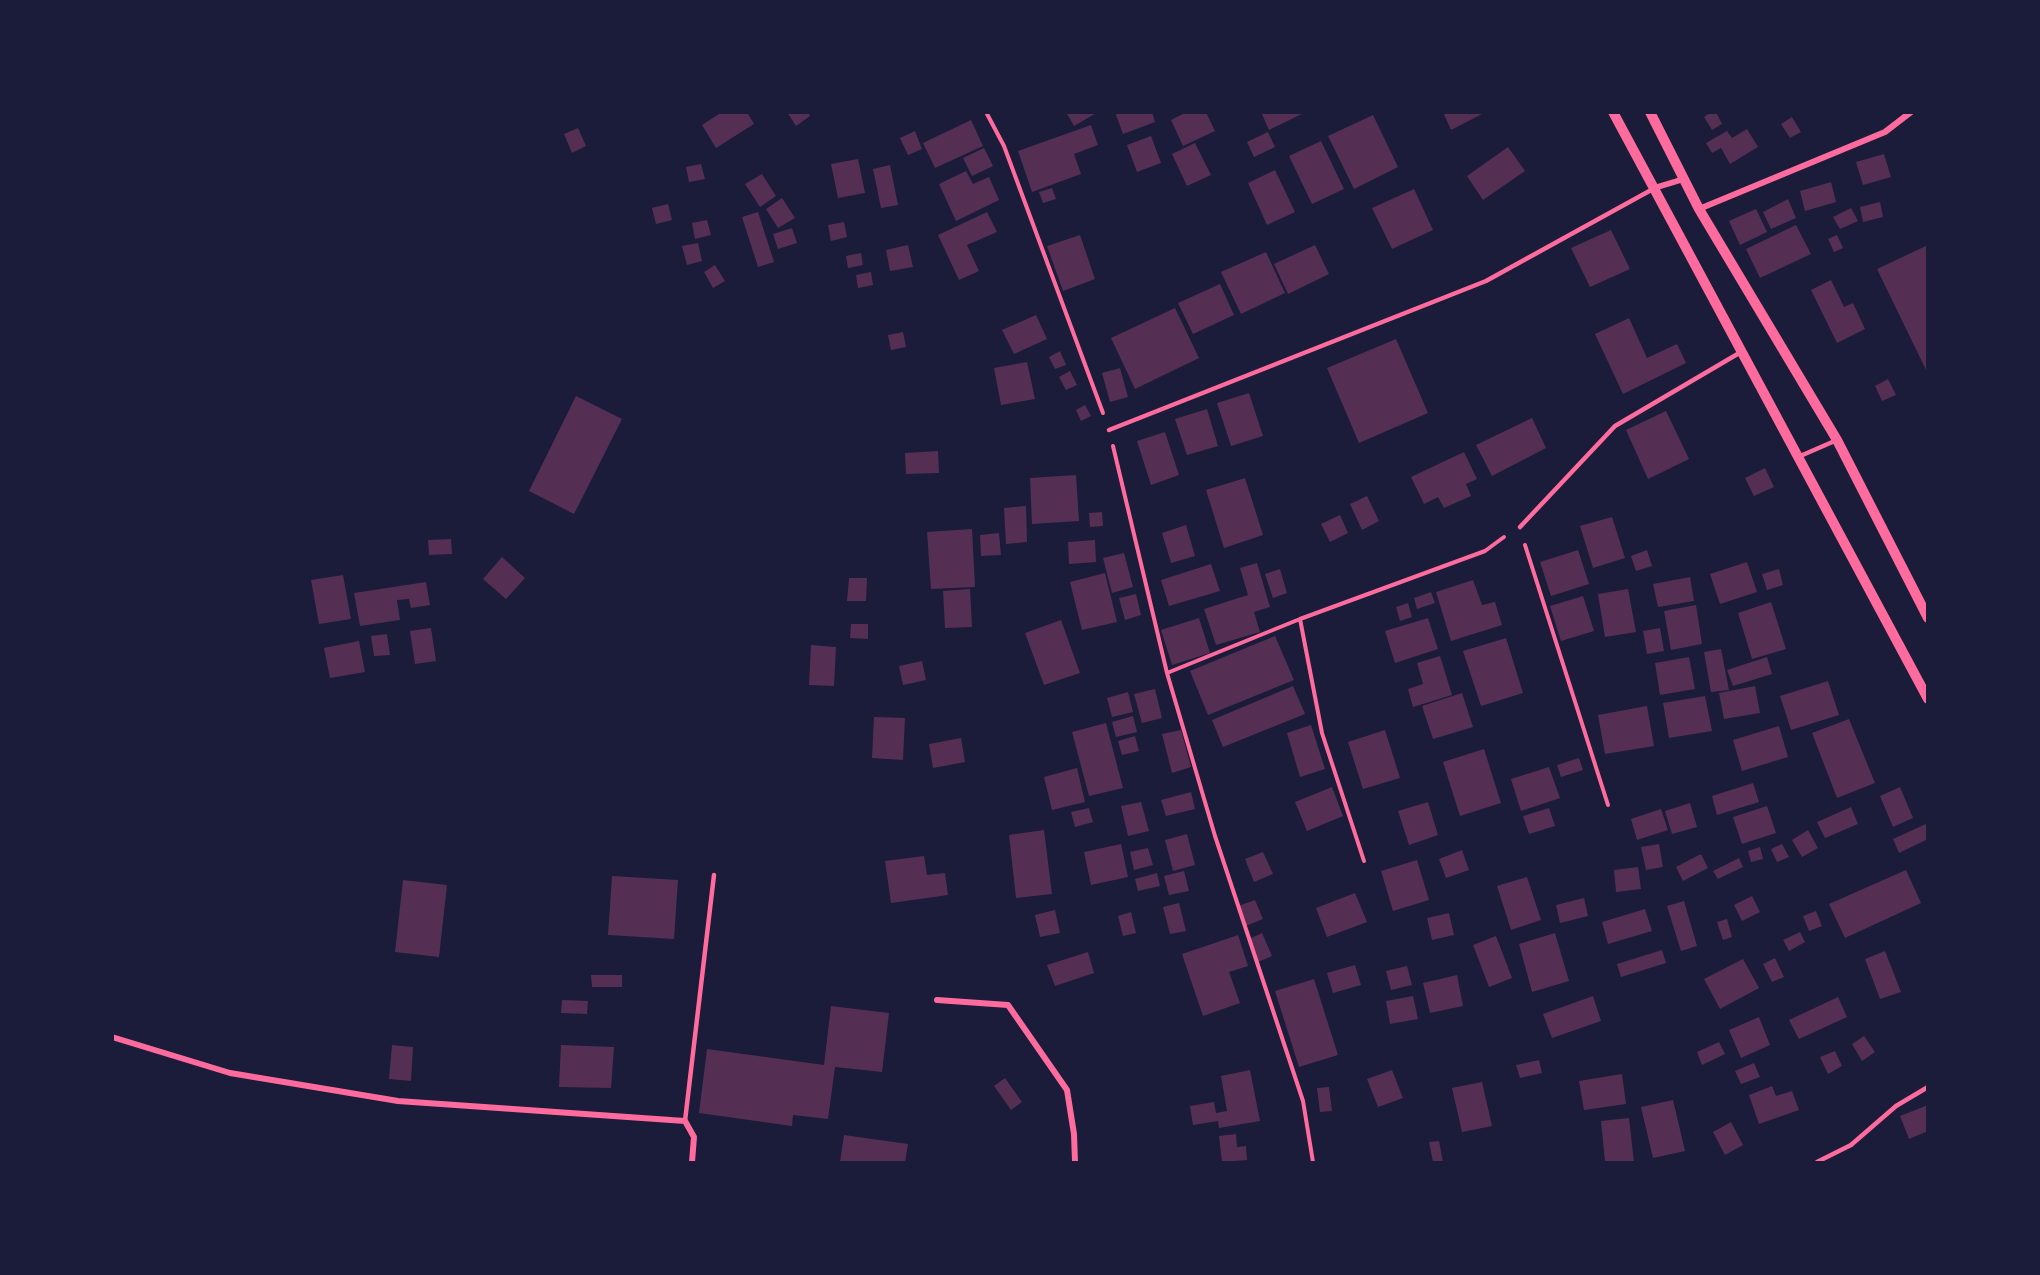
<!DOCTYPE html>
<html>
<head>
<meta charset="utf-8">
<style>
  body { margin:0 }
  #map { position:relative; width:2040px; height:1275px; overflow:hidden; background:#1b1b3a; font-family:Ubuntu,sans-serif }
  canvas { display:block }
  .frame { position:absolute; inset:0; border:114px solid #1b1b3a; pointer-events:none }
</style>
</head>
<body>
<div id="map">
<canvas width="2040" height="1275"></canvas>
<div class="frame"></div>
</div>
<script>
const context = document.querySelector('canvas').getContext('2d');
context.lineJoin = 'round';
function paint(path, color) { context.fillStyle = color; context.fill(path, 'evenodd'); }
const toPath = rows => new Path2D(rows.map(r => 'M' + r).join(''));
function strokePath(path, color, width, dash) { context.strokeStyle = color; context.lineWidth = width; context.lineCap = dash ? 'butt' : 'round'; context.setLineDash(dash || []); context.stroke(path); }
paint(toPath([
  [722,112,747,112,754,124,716,148,702,125],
  [787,112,808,112,810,116,796,126],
  [1066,112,1098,112,1074,126],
  [1115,112,1152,112,1155,122,1123,134],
  [1187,112,1206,112,1215,131,1183,146,1171,120],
  [1261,112,1306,112,1269,130],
  [1443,112,1486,112,1451,130],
  [1711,112,1716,112,1722,124,1712,130,1704,117],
  [1373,115,1398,167,1354,189,1328,136],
  [1792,117,1801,132,1790,138,1781,124],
  [971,120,983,146,935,168,923,143],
  [1091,125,1098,145,1074,154,1081,174,1032,192,1018,151],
  [578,128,586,146,572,153,564,134],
  [1747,129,1758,147,1730,164,1721,148,1712,153,1706,143,1727,131,1732,138],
  [915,131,922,149,908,155,900,138],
  [1268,132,1275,147,1254,157,1247,142],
  [1151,136,1161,163,1137,172,1127,145],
  [1321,141,1344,189,1312,204,1289,156],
  [1195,143,1211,175,1187,186,1172,154],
  [1508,147,1525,171,1483,200,1467,176],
  [984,148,993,166,972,176,963,158],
  [1884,154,1891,177,1863,185,1856,162],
  [858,159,865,193,838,198,831,164],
  [701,164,705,179,689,182,686,167],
  [890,165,898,205,881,208,873,169],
  [1275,170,1295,212,1267,225,1248,183],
  [966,171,973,184,989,177,999,200,956,221,939,184],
  [762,174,776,196,760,207,745,184],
  [1831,182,1836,202,1805,211,1800,191],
  [1052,188,1056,199,1043,203,1039,192],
  [1414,189,1433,230,1392,249,1372,208],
  [782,198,795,218,778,228,766,209],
  [1788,199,1796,218,1771,229,1763,212],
  [1880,202,1883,217,1863,222,1860,207],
  [668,204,672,220,656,224,652,208],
  [1851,208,1858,221,1840,229,1833,217],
  [1756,209,1767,232,1740,245,1729,221],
  [758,212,774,262,758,267,742,217],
  [987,212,997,232,967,245,979,271,959,280,938,235],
  [707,220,711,235,695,239,692,223],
  [844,222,847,237,831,241,828,225],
  [1796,225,1811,254,1760,278,1746,249],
  [792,228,797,243,778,249,773,234],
  [1611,230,1630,269,1590,287,1571,248],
  [1080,235,1095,279,1063,291,1047,246],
  [1837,235,1843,248,1834,252,1828,239],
  [698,243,702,261,687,265,682,246],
  [908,245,913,267,890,271,886,250],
  [1315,245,1329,274,1288,294,1274,264],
  [1928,245,1928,374,1877,269],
  [1266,252,1285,293,1241,314,1221,272],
  [861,253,863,265,848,268,846,256],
  [715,265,725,281,713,288,704,272],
  [871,272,873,285,858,288,856,275],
  [1831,280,1844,307,1853,303,1865,329,1837,343,1811,290],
  [1220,284,1234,315,1193,334,1178,303],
  [1175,308,1199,358,1135,389,1111,338],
  [1036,315,1047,339,1014,354,1002,330],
  [1629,318,1647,358,1677,344,1686,363,1623,394,1595,334],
  [903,332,906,347,891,350,888,335],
  [1396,339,1428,413,1359,443,1327,368],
  [1060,351,1066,365,1055,369,1049,357],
  [1027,362,1035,399,1001,405,994,368],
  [1120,368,1128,397,1110,402,1102,373],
  [1070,371,1077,385,1066,390,1059,377],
  [1888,379,1896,395,1882,401,1875,386],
  [1249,393,1263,436,1231,446,1217,403],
  [576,396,622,419,574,514,529,491],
  [1085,405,1091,416,1081,421,1076,410],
  [1207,409,1218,446,1187,455,1175,419],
  [1666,411,1689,459,1648,479,1626,430],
  [1532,418,1546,448,1492,476,1476,445],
  [1165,432,1179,475,1151,485,1137,441],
  [938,451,939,473,906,474,905,453],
  [1464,452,1477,479,1466,484,1471,496,1444,508,1438,497,1424,504,1411,477],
  [1765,468,1774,487,1754,496,1745,478],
  [1076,475,1079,521,1032,524,1030,478],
  [1245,478,1263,535,1224,548,1206,490],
  [1367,496,1379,521,1362,530,1350,504],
  [1026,506,1027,542,1006,544,1004,508],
  [1102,512,1103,526,1090,527,1089,513],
  [1340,515,1348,533,1330,542,1321,524],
  [1612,517,1625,558,1593,568,1580,526],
  [1186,525,1195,556,1171,563,1162,533],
  [972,529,975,587,931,589,927,532],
  [999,533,1001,555,981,556,980,535],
  [451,539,452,554,429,555,428,540],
  [1095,540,1096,562,1069,564,1068,542],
  [1578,550,1589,584,1551,596,1540,562],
  [1647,550,1652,566,1636,571,1631,556],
  [1124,553,1133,587,1112,593,1103,558],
  [502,557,525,578,506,599,483,579],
  [1747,562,1757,592,1720,604,1710,574],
  [1257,563,1270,607,1254,612,1260,632,1216,645,1204,609,1248,595,1240,568],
  [1211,564,1220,591,1169,606,1161,580],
  [1280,569,1287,593,1273,598,1265,574],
  [1779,569,1783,585,1767,590,1762,574],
  [1105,573,1117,622,1082,630,1070,582],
  [343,575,351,619,319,624,311,580],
  [1690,577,1694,601,1658,607,1653,584],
  [849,578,867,578,866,601,847,601],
  [1473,580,1482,605,1495,602,1502,625,1451,641,1436,592],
  [426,582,430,605,411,608,409,599,397,600,400,620,360,626,354,593],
  [970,589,972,627,945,628,943,591],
  [1628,589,1636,632,1605,637,1598,594],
  [1431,592,1435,603,1417,609,1414,598],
  [1136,594,1141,615,1125,620,1119,598],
  [1583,596,1594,631,1561,641,1550,606],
  [1771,602,1786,649,1752,659,1738,613],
  [1408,603,1412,617,1400,621,1396,607],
  [1696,605,1702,644,1671,650,1664,611],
  [1199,618,1210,653,1172,665,1161,630],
  [1428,618,1438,649,1395,663,1385,631],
  [1061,620,1080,673,1044,685,1025,633],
  [851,624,868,624,868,639,850,638],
  [431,628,436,661,415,664,410,631],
  [1660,628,1664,651,1647,654,1643,631],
  [387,634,390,655,374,656,371,636],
  [1275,636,1294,680,1208,715,1190,671],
  [1506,638,1523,693,1481,706,1463,651],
  [359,641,365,672,330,678,324,648],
  [811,645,836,647,834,686,809,685],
  [1721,649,1729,690,1711,692,1704,652],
  [1440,656,1452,695,1413,707,1408,689,1423,684,1417,663],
  [1689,657,1695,689,1660,695,1655,663],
  [1767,657,1772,674,1733,686,1727,670],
  [922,661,926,680,903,685,899,666],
  [1828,681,1839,715,1791,730,1780,696],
  [1293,686,1305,714,1223,747,1212,720],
  [1755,686,1760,713,1724,719,1719,693],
  [1155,689,1162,718,1142,723,1134,694],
  [1128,692,1133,712,1112,717,1107,698],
  [1462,693,1473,727,1433,739,1422,706],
  [1705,696,1712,731,1669,738,1663,703],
  [1647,706,1654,746,1605,754,1598,715],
  [1133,716,1137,732,1116,737,1112,722],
  [874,717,905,718,903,760,872,758],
  [1849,719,1875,783,1837,798,1812,733],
  [1106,723,1123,788,1089,796,1072,732],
  [1311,725,1325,769,1300,777,1287,733],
  [1779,726,1788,757,1742,771,1733,740],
  [1181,730,1191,767,1172,773,1162,734],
  [1385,730,1400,778,1363,789,1348,742],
  [1135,736,1139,751,1122,755,1118,741],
  [961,738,965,762,933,768,929,744],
  [1484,749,1501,803,1460,816,1443,762],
  [1579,758,1583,770,1561,777,1557,765],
  [1549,767,1560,798,1521,811,1511,779],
  [1077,768,1085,802,1052,810,1044,777],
  [1753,783,1759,802,1717,815,1712,796],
  [1332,787,1343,816,1307,831,1295,802],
  [1900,787,1913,818,1893,827,1880,796],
  [1191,792,1195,809,1166,816,1161,800],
  [1141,802,1149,831,1128,836,1121,806],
  [1428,802,1438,835,1409,845,1398,811],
  [1690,803,1697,827,1672,834,1665,811],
  [1767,806,1776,833,1742,844,1733,817],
  [1851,807,1858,824,1825,838,1817,822],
  [1089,808,1093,822,1075,827,1071,812],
  [1549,808,1555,826,1529,834,1523,816],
  [1661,809,1668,830,1637,840,1631,819],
  [1928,823,1928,839,1899,853,1893,839],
  [1044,830,1052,894,1016,898,1009,835],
  [1808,830,1818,848,1802,857,1792,840],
  [1187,834,1195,865,1173,871,1165,840],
  [1121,844,1128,877,1091,885,1084,852],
  [1659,844,1663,867,1646,870,1641,847],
  [1782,844,1789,857,1777,862,1771,849],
  [1760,847,1763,859,1751,862,1748,851],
  [1148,848,1153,865,1134,870,1130,852],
  [1462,850,1469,870,1446,878,1439,859],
  [1263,852,1273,874,1254,882,1245,859],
  [1701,854,1708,868,1683,881,1676,867],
  [924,856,927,875,945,873,948,895,891,903,885,861],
  [1739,858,1743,867,1718,879,1713,871],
  [1417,860,1429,900,1393,911,1381,871],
  [1638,867,1641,889,1616,892,1614,870],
  [1906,870,1921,903,1845,938,1829,904],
  [1184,871,1189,891,1169,895,1164,876],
  [1157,873,1160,886,1138,891,1135,879],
  [612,876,678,880,674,939,608,935],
  [1527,877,1541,920,1511,930,1497,886],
  [403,880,447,885,439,957,395,952],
  [1355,893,1367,922,1327,937,1316,908],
  [1752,896,1760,912,1742,921,1734,905],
  [1584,898,1588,916,1560,923,1556,905],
  [1255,900,1263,919,1246,926,1238,906],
  [1684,901,1697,946,1681,951,1667,906],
  [1179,903,1186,931,1170,934,1163,907],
  [1645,909,1652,931,1608,944,1602,922],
  [1055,910,1060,933,1040,937,1035,915],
  [1816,911,1822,926,1809,931,1803,916],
  [1131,912,1136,933,1123,936,1118,916],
  [1449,913,1454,935,1432,940,1427,918],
  [1727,919,1732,937,1723,940,1717,922],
  [1800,932,1805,942,1789,951,1783,940],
  [1262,933,1272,956,1258,962,1249,939],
  [1555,933,1569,981,1532,992,1519,944],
  [1238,935,1248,966,1229,972,1240,1003,1203,1016,1182,954],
  [1496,936,1512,978,1489,987,1473,945],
  [1662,950,1666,963,1621,977,1617,964],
  [1885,951,1901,992,1880,999,1865,959],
  [1088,952,1094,973,1055,986,1047,965],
  [1775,958,1784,977,1772,982,1763,964],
  [1743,959,1759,988,1720,1009,1704,979],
  [1355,965,1361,985,1333,993,1327,973],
  [1407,966,1412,985,1391,990,1386,971],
  [591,975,622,975,622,987,592,987],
  [1457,975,1463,1006,1430,1013,1423,983],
  [1314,979,1338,1055,1299,1067,1275,991],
  [1413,996,1418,1019,1390,1024,1386,1001],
  [1593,996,1601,1021,1552,1038,1543,1014],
  [1838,997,1847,1017,1799,1039,1789,1020],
  [562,1000,588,1001,587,1014,561,1013],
  [831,1006,889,1013,882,1072,835,1067,828,1119,793,1115,792,1126,699,1113,707,1049,824,1065],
  [1759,1017,1770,1045,1741,1058,1729,1030],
  [1864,1036,1875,1052,1862,1061,1852,1044],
  [1719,1042,1725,1054,1702,1065,1697,1052],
  [392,1045,413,1047,411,1081,389,1079],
  [561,1045,614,1047,611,1088,559,1087],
  [1835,1051,1842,1066,1828,1074,1820,1057],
  [1539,1060,1542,1073,1520,1078,1516,1065],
  [1754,1063,1760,1077,1741,1084,1735,1071],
  [1250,1070,1260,1121,1219,1128,1218,1121,1193,1125,1190,1106,1214,1102,1216,1113,1227,1111,1221,1076],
  [1392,1070,1403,1098,1378,1107,1367,1079],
  [1622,1074,1626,1104,1584,1110,1579,1081],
  [1005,1078,1022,1102,1011,1110,994,1086],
  [1482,1082,1492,1126,1462,1132,1452,1088],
  [1772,1086,1776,1096,1792,1091,1799,1110,1759,1124,1749,1095],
  [1329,1087,1332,1111,1320,1112,1317,1088],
  [1673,1100,1685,1151,1653,1158,1641,1107],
  [1928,1105,1928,1131,1909,1139,1900,1116],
  [1629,1118,1634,1162,1605,1162,1601,1121],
  [1731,1122,1743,1145,1725,1155,1713,1132],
  [1236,1134,1237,1147,1246,1146,1247,1160,1222,1162,1219,1136],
  [844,1135,908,1144,905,1162,840,1162],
  [1439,1141,1443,1162,1433,1162,1429,1142]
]), '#542f53');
strokePath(toPath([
  [986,112,1004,146,1103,413],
  [1113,446,1167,673,1215,836,1303,1101,1313,1162],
  [1525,545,1608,805],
  [1300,619,1322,733,1364,861],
  [1167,673,1300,619,1485,551,1504,537]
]), '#ff6b9d', 4);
strokePath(toPath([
  [1109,430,1486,281,1653,189],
  [1798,457,1837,440],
  [1520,527,1615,426,1741,352],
  [685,1121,714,875],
  [1817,1162,1851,1145,1896,1106,1928,1087]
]), '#ff6b9d', 4.5);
strokePath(toPath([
  [1654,188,1684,179],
  [1699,209,1885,132,1911,112],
  [937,1000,1008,1005,1067,1090,1074,1134,1075,1162],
  [112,1037,230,1073,398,1101,685,1121,694,1137,692,1162]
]), '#ff6b9d', 6);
strokePath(toPath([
  [1613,112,1928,699],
  [1650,112,1699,209,1837,440,1928,618]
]), '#ff6b9d', 10);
</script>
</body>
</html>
